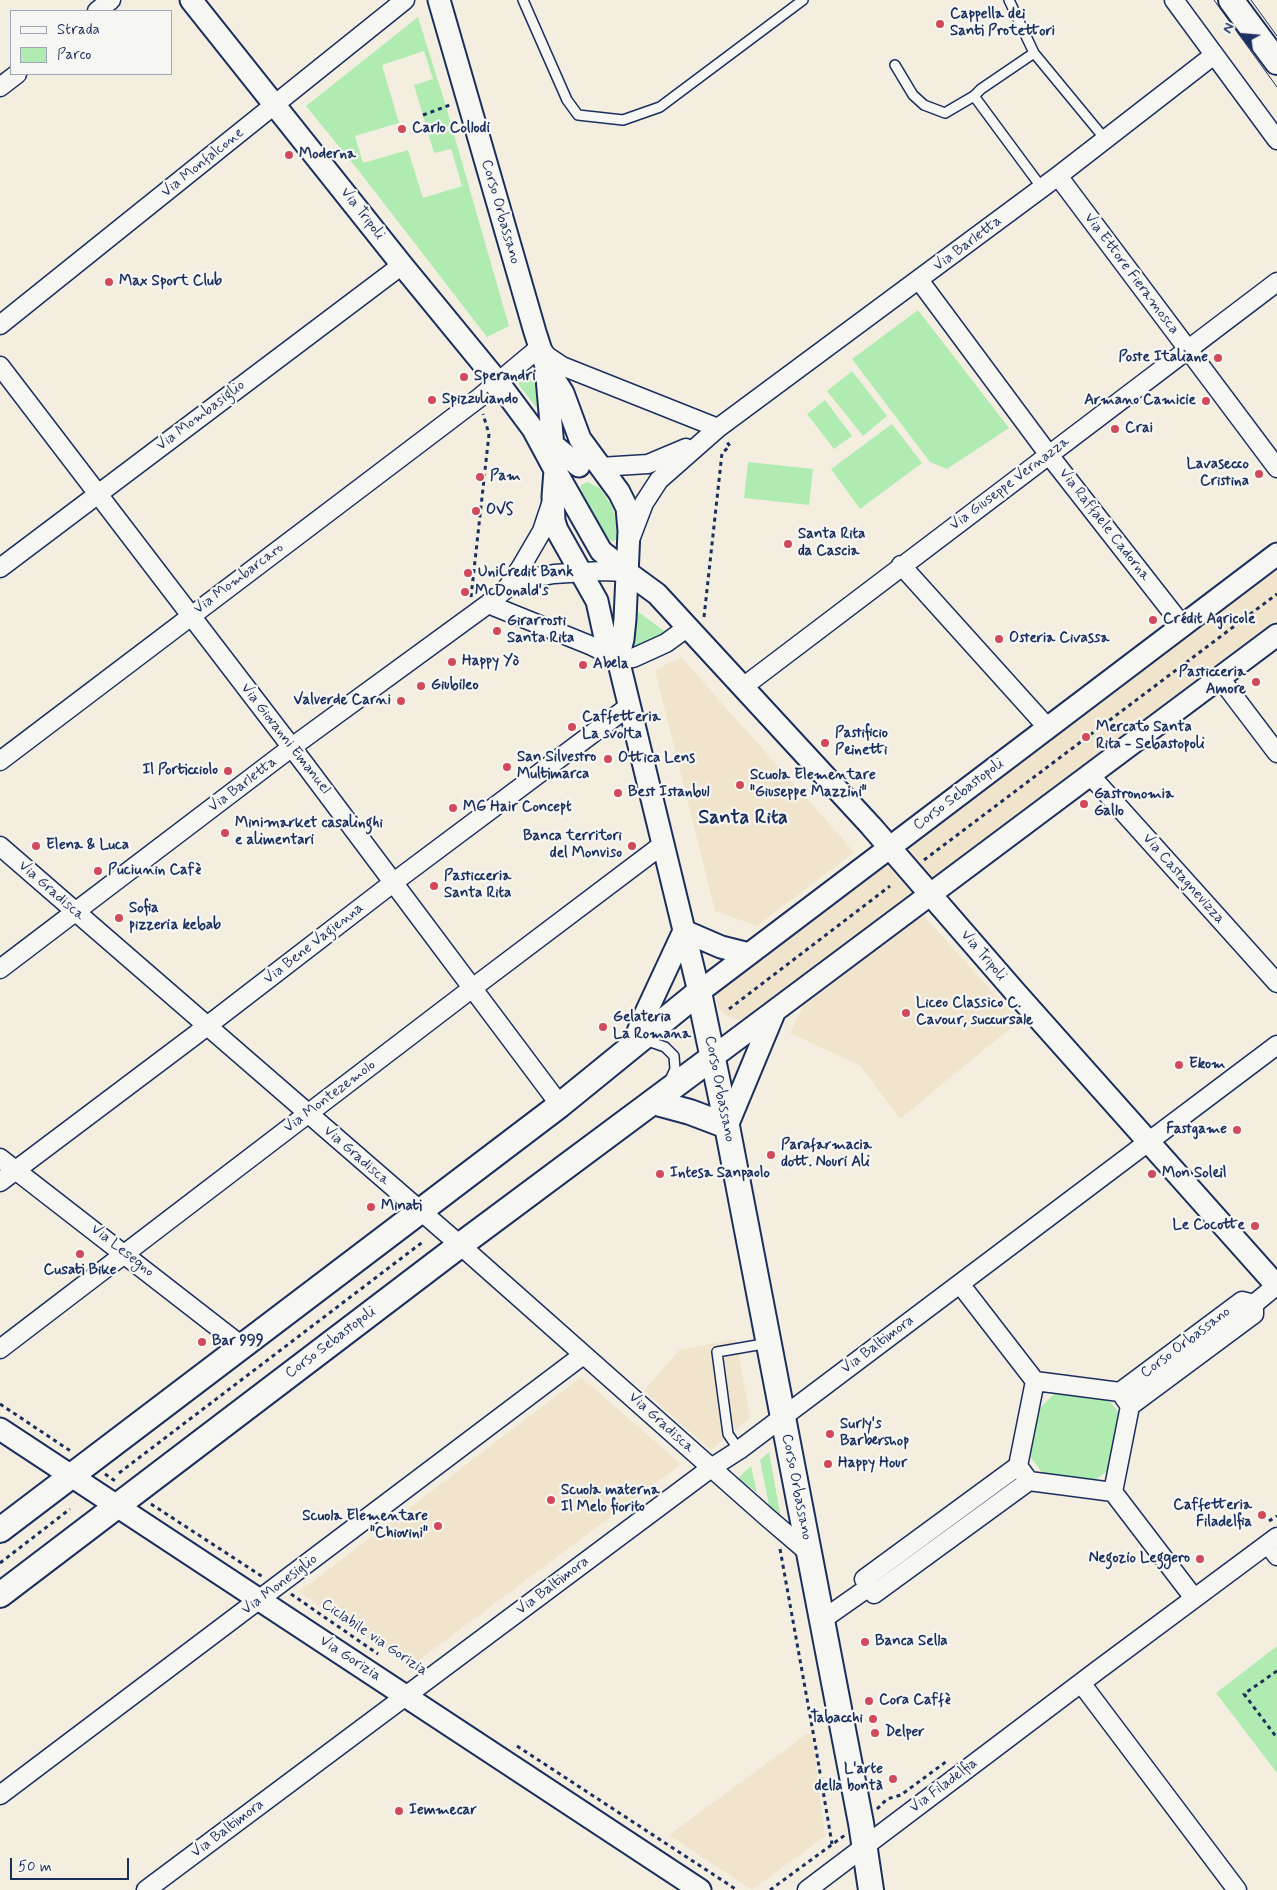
<!DOCTYPE html>
<html>
<head>
<meta charset="utf-8">
<style>
  body { margin:0 }
  #map { position:relative; width:1277px; height:1890px; overflow:hidden; background:#f4eee1; font-family:Mynerve,sans-serif }
  canvas { display:block }
  .legend { position:absolute; left:10px; top:10px; width:162px; height:65px; box-sizing:border-box; background:#f6f6f2; border:1px solid #9ea6b7; margin:0; padding:6px 9px; list-style:none; font-size:15px; color:#1b2f5e }
  .legend li { display:flex; align-items:center; gap:10px; height:25px }
  .legend b { width:25px; border:1px solid #9ea6b7 }
  .north { position:absolute; left:1217px; top:10px; width:50px; height:50px; -webkit-text-stroke:4px #f6f6f2; paint-order:stroke; rotate:297deg; font-size:14px; font-weight:700; line-height:20px; text-align:center; color:#1b2f5e }
  .north::after { content:''; display:block; margin:auto; width:18px; height:22px; background:#1b2f5e; clip-path:polygon(50% 0,100% 100%,50% 72%,0 100%) }
  .scale { position:absolute; left:10px; top:1858px; width:119px; height:22px; box-sizing:border-box; border:2px solid #1b2f5e; border-top:0; padding-left:6px; font-size:15px; line-height:18px; white-space:nowrap; color:#1b2f5e; -webkit-text-stroke:4px #f6f6f2; paint-order:stroke }
</style>
</head>
<body>
<div id="map">
<canvas width="1277" height="1890"></canvas>
<ul class="legend">
<li><b style="height:6px;background:#f6f6f2"></b>Strada</li>
<li><b style="height:14px;background:#b0ecb1"></b>Parco</li>
</ul>
<div class="north">N</div>
<div class="scale">50 m</div>
</div>
<script>
const context = document.querySelector('canvas').getContext('2d');
context.lineJoin = 'round';
function paint(path, color) { context.fillStyle = color; context.fill(path, 'evenodd'); }
const toPath = rows => new Path2D(rows.map(r => 'M' + r).join(''));
function strokePath(path, color, width, dash) { context.strokeStyle = color; context.lineWidth = width; context.lineCap = dash ? 'butt' : 'round'; context.setLineDash(dash || []); context.stroke(path); }
function drawText(font, color, halo, rows, align = 'center') {
  context.font = font + ' Mynerve,sans-serif'; context.lineWidth = 4.5; context.setLineDash([]); context.textBaseline = 'middle'; context.strokeStyle = halo; context.fillStyle = color; for (const [text, x, y, turn = 0] of rows) {
    context.save(); context.translate(x, y); context.rotate((+turn || 0) * Math.PI / 180); context.textAlign = isNaN(turn) ? turn : align; if (halo) context.strokeText(text, 0, 0); context.fillText(text, 0, 0); context.restore();
  }
}
paint(toPath([
  [1277,569,1277,619,743,1019,735,1019,726,1015,720,1010,717,1003,717,995,719,987],
  [681,657,854,852,757,926,715,911,655,670],
  [923,915,1019,1021,900,1119,861,1066,790,1033,803,1006],
  [736,1339,750,1418,711,1450,644,1391,679,1350],
  [581,1377,681,1464,411,1666,299,1592],
  [812,1733,825,1836,752,1890,669,1835,805,1735]
]), '#f1e4cd');
paint(toPath([
  [418,17,445,103,509,326,487,337,362,175,306,106],
  [424,51,433,79,414,85,434,153,451,149,462,186,423,198,408,150,363,163,355,136,399,123,382,65],
  [918,310,1009,428,947,469,930,462,852,359],
  [852,371,887,416,863,436,827,391],
  [528,374,536,378,543,403,541,408,536,407,519,385,519,382],
  [825,400,852,436,834,449,807,414],
  [892,424,922,463,860,509,831,469],
  [748,462,813,469,809,505,744,498],
  [587,482,600,488,613,508,618,532,617,538,613,542,606,537,580,488,581,485],
  [636,612,640,613,664,631,662,636,638,649,633,647,633,615],
  [1055,1393,1107,1398,1121,1415,1109,1470,1092,1482,1044,1475,1029,1455,1036,1412],
  [769,1452,781,1518,769,1505,760,1460],
  [751,1466,757,1493,738,1478],
  [1277,1646,1277,1773,1216,1693]
]), '#b0ecb1');
const service = toPath([
  [523,0,567,100,578,115,623,120,660,107,803,0],
  [1009,0,1034,53,1105,139],
  [1034,53,981,89,974,96,1042,188],
  [895,65,913,95,924,105,945,113,974,96],
  [645,1040,665,1047,674,1056,675,1069,670,1080],
  [739,1450,728,1434,717,1352,769,1343]
]);
const minor = toPath([
  [1174,0,1277,140],
  [97,11,111,0],
  [0,87,17,74],
  [1058,176,1277,468],
  [919,280,1049,455,1182,625],
  [0,325,405,0],
  [0,366,306,766,560,1105],
  [600,467,648,464,686,448],
  [631,537,644,503,659,480,718,428,1058,176,1214,55],
  [901,565,1047,727],
  [0,568,402,265],
  [507,588,537,577,554,574,601,571,627,572],
  [488,604,592,646,618,659,633,658,666,643,688,627],
  [1220,678,1277,753],
  [743,687,1277,282],
  [0,761,479,398,540,347,547,356,562,366,718,428],
  [1090,775,1277,983],
  [0,846,460,1245,768,1518,809,1553],
  [0,969,292,747,488,604,507,588,521,567,542,531,551,504],
  [0,1158,242,1346],
  [0,1182,194,1036,394,882,628,707],
  [960,1284,1035,1381],
  [1254,1304,1276,1286],
  [0,1349,462,996,662,845],
  [1120,1392,1242,1301,1254,1304,1254,1314,1130,1406],
  [1018,1466,1029,1481,1113,1492,1130,1406,1120,1392,1035,1381,1018,1466,864,1579,874,1594,1029,1481],
  [1113,1492,1194,1598],
  [1268,1544,1277,1556],
  [822,1620,869,1587],
  [1081,1683,1237,1890],
  [0,1795,583,1355],
  [146,1890,711,1468,739,1450,1277,1045],
  [807,1890,1098,1670,1277,1537]
]);
const tertiary = toPath([
  [191,0,402,265,498,382,533,429,555,470,601,551,627,572,657,594,871,826,1016,993,1277,1286],
  [439,0,535,332,546,366,563,393,580,439,619,492,627,508,629,531,625,619,623,639,618,659],
  [546,366,555,470,553,497,554,521,557,530,597,601,604,633,618,659,699,992,1277,554],
  [547,440,579,466],
  [684,931,721,947,749,954],
  [632,1047,643,1019,684,931],
  [713,1057,1277,635],
  [727,1126,774,1013],
  [0,1429,700,1890]
]);
const secondary = toPath([
  [1231,0,1277,62],
  [653,1102,690,1112,727,1126],
  [0,1530,560,1105,699,992,727,1126,861,1823,871,1890],
  [0,1595,447,1255,713,1057]
]);
strokePath(service, '#1b2f5e', 12);
strokePath(minor, '#1b2f5e', 21);
strokePath(tertiary, '#1b2f5e', 25);
strokePath(secondary, '#1b2f5e', 28);
strokePath(toPath([
  [423,115,450,105],
  [471,597,489,434,483,414],
  [704,617,722,453,730,446,726,441],
  [924,860,1277,594],
  [729,1009,890,886],
  [0,1404,72,1452],
  [119,1473,424,1241],
  [105,1474,118,1483],
  [151,1504,263,1577],
  [1269,1521,1277,1516],
  [780,1549,815,1743,832,1844],
  [0,1563,70,1509],
  [291,1594,378,1654],
  [1277,1671,1244,1694,1277,1738],
  [517,1746,737,1890],
  [877,1809,887,1799,901,1795,947,1761],
  [770,1890,845,1835]
]), '#1b2f5e', 3, [4, 4]);
strokePath(service, '#f6f6f2', 9);
strokePath(minor, '#f6f6f2', 18);
strokePath(tertiary, '#f6f6f2', 21);
strokePath(secondary, '#f6f6f2', 24);
strokePath(toPath([
  [1214,0,1277,87],
  [1251,0,1277,36]
]), '#1b2f5e', 1);
for (const [x, y, r, color] of [
  [940,24,5,"#d1495b"],
  [402,129,5,"#d1495b"],
  [289,155,5,"#d1495b"],
  [109,282,5,"#d1495b"],
  [1218,358,5,"#d1495b"],
  [464,377,5,"#d1495b"],
  [432,400,5,"#d1495b"],
  [1206,401,5,"#d1495b"],
  [1115,429,5,"#d1495b"],
  [1259,474,5,"#d1495b"],
  [480,477,5,"#d1495b"],
  [476,511,5,"#d1495b"],
  [788,544,5,"#d1495b"],
  [468,573,5,"#d1495b"],
  [465,592,5,"#d1495b"],
  [1153,620,5,"#d1495b"],
  [497,631,5,"#d1495b"],
  [999,639,5,"#d1495b"],
  [452,662,5,"#d1495b"],
  [583,665,5,"#d1495b"],
  [1256,682,5,"#d1495b"],
  [421,686,5,"#d1495b"],
  [401,701,5,"#d1495b"],
  [572,727,5,"#d1495b"],
  [1086,737,5,"#d1495b"],
  [825,743,5,"#d1495b"],
  [608,759,5,"#d1495b"],
  [507,767,5,"#d1495b"],
  [228,771,5,"#d1495b"],
  [740,785,5,"#d1495b"],
  [618,793,5,"#d1495b"],
  [1084,804,5,"#d1495b"],
  [453,808,5,"#d1495b"],
  [225,833,5,"#d1495b"],
  [36,846,5,"#d1495b"],
  [632,846,5,"#d1495b"],
  [98,871,5,"#d1495b"],
  [434,886,5,"#d1495b"],
  [119,918,5,"#d1495b"],
  [906,1013,5,"#d1495b"],
  [603,1027,5,"#d1495b"],
  [1179,1065,5,"#d1495b"],
  [1237,1130,5,"#d1495b"],
  [771,1155,5,"#d1495b"],
  [660,1174,5,"#d1495b"],
  [1152,1174,5,"#d1495b"],
  [371,1207,5,"#d1495b"],
  [1255,1226,5,"#d1495b"],
  [80,1254,5,"#d1495b"],
  [202,1342,5,"#d1495b"],
  [830,1434,5,"#d1495b"],
  [828,1464,5,"#d1495b"],
  [551,1500,5,"#d1495b"],
  [1262,1515,5,"#d1495b"],
  [438,1526,5,"#d1495b"],
  [1200,1559,5,"#d1495b"],
  [865,1642,5,"#d1495b"],
  [869,1701,5,"#d1495b"],
  [873,1719,5,"#d1495b"],
  [875,1733,5,"#d1495b"],
  [893,1779,5,"#d1495b"],
  [399,1811,5,"#d1495b"]
]) { const dot = new Path2D(); dot.arc(x, y, r, 0, 2 * Math.PI); context.fillStyle = color; context.fill(dot); strokePath(dot, '#f6f6f2', 2); }
drawText('bold 15px', '#1b2f5e', '#f6f6f2', [
  ["Cappella dei",950,15],
  ["Santi Protettori",950,32],
  ["Carlo Collodi",412,129],
  ["Moderna",299,155],
  ["Max Sport Club",119,282],
  ["Poste Italiane",1208,358,"right"],
  ["Sperandri",474,377],
  ["Spizzuliando",442,400],
  ["Armano Camicie",1196,401,"right"],
  ["Crai",1125,429],
  ["Lavasecco",1249,465,"right"],
  ["Cristina",1249,482,"right"],
  ["Pam",490,477],
  ["OVS",486,511],
  ["Santa Rita",798,535],
  ["da Cascia",798,552],
  ["UniCredit Bank",478,573],
  ["McDonald's",475,592],
  ["Crédit Agricole",1163,620],
  ["Girarrosti",507,622],
  ["Santa Rita",507,639],
  ["Osteria Civassa",1009,639],
  ["Happy Yò",462,662],
  ["Abela",593,665],
  ["Pasticceria",1246,673,"right"],
  ["Amore",1246,690,"right"],
  ["Giubileo",431,686],
  ["Valverde Carni",391,701,"right"],
  ["Caffetteria",582,718],
  ["La svolta",582,735],
  ["Mercato Santa",1096,728],
  ["Rita - Sebastopoli",1096,745],
  ["Pastificio",835,734],
  ["Peinetti",835,751],
  ["San Silvestro",517,758],
  ["Multimarca",517,775],
  ["Ottica Lens",618,759],
  ["Il Porticciolo",218,771,"right"],
  ["Scuola Elementare",750,776],
  ["\"Giuseppe Mazzini\"",750,793],
  ["Best Istanbul",628,793],
  ["Gastronomia",1094,795],
  ["Gallo",1094,812],
  ["MG Hair Concept",463,808],
  ["Minimarket casalinghi",235,824],
  ["e alimentari",235,841],
  ["Banca territori",622,837,"right"],
  ["del Monviso",622,854,"right"],
  ["Elena & Luca",46,846],
  ["Puciunin Cafè",108,871],
  ["Pasticceria",444,877],
  ["Santa Rita",444,894],
  ["Sofia",129,909],
  ["pizzeria kebab",129,926],
  ["Liceo Classico C.",916,1004],
  ["Cavour, succursale",916,1021],
  ["Gelateria",613,1018],
  ["La Romana",613,1035],
  ["Ekom",1189,1065],
  ["Fastgame",1227,1130,"right"],
  ["Parafarmacia",781,1146],
  ["dott. Nouri Ali",781,1163],
  ["Intesa Sanpaolo",670,1174],
  ["Mon Soleil",1162,1174],
  ["Minati",381,1207],
  ["Le Cocotte",1245,1226,"right"],
  ["Cusati Bike",80,1271,"center"],
  ["Bar 999",212,1342],
  ["Surly's",840,1425],
  ["Barbershop",840,1442],
  ["Happy Hour",838,1464],
  ["Scuola materna",561,1491],
  ["Il Melo fiorito",561,1508],
  ["Caffetteria",1252,1506,"right"],
  ["Filadelfia",1252,1523,"right"],
  ["Scuola Elementare",428,1517,"right"],
  ["\"Chiovini\"",428,1534,"right"],
  ["Negozio Leggero",1190,1559,"right"],
  ["Banca Sella",875,1642],
  ["Cora Caffè",879,1701],
  ["Tabacchi",863,1719,"right"],
  ["Delper",885,1733],
  ["L'arte",883,1770,"right"],
  ["della bontà",883,1787,"right"],
  ["Iemmecar",409,1811]
], 'left');
drawText('15px', '#1b2f5e', '#f6f6f2', [
  ["Via Monfalcone",203,163,-39],
  ["Corso Orbassano",500,212,74],
  ["Via Tripoli",362,214,52],
  ["Via Barletta",968,244,-37],
  ["Via Ettore Fieramosca",1131,274,53],
  ["Via Mombasiglio",201,416,-37],
  ["Via Giuseppe Vernazza",1010,484,-37],
  ["Via Raffaele Cadorna",1104,525,52],
  ["Via Mombarcaro",239,579,-37],
  ["Via Giovanni Emanuel",285,739,52],
  ["Via Barletta",243,785,-37],
  ["Corso Sebastopoli",959,795,-37],
  ["Via Castagnevizza",1183,879,48],
  ["Via Gradisca",51,891,41],
  ["Via Bene Vagienna",314,944,-38],
  ["Via Tripoli",983,956,49],
  ["Corso Orbassano",719,1089,79],
  ["Via Montezemolo",330,1097,-37],
  ["Via Gradisca",356,1156,41],
  ["Via Lesegno",122,1251,38],
  ["Corso Sebastopoli",331,1343,-37],
  ["Corso Orbassano",1186,1343,-37],
  ["Via Baltimora",878,1345,-37],
  ["Via Gradisca",661,1423,42],
  ["Corso Orbassano",796,1487,79],
  ["Via Monesiglio",280,1585,-37],
  ["Via Baltimora",553,1586,-37],
  ["Ciclabile via Gorizia",374,1638,34],
  ["Via Gorizia",350,1659,33],
  ["Via Filadelfia",944,1786,-37],
  ["Via Baltimora",228,1829,-37]
]);
drawText('bold 20px', '#1b2f5e', '#f6f6f2', [
  ["Santa Rita",743,819]
]);
</script>
</body>
</html>
